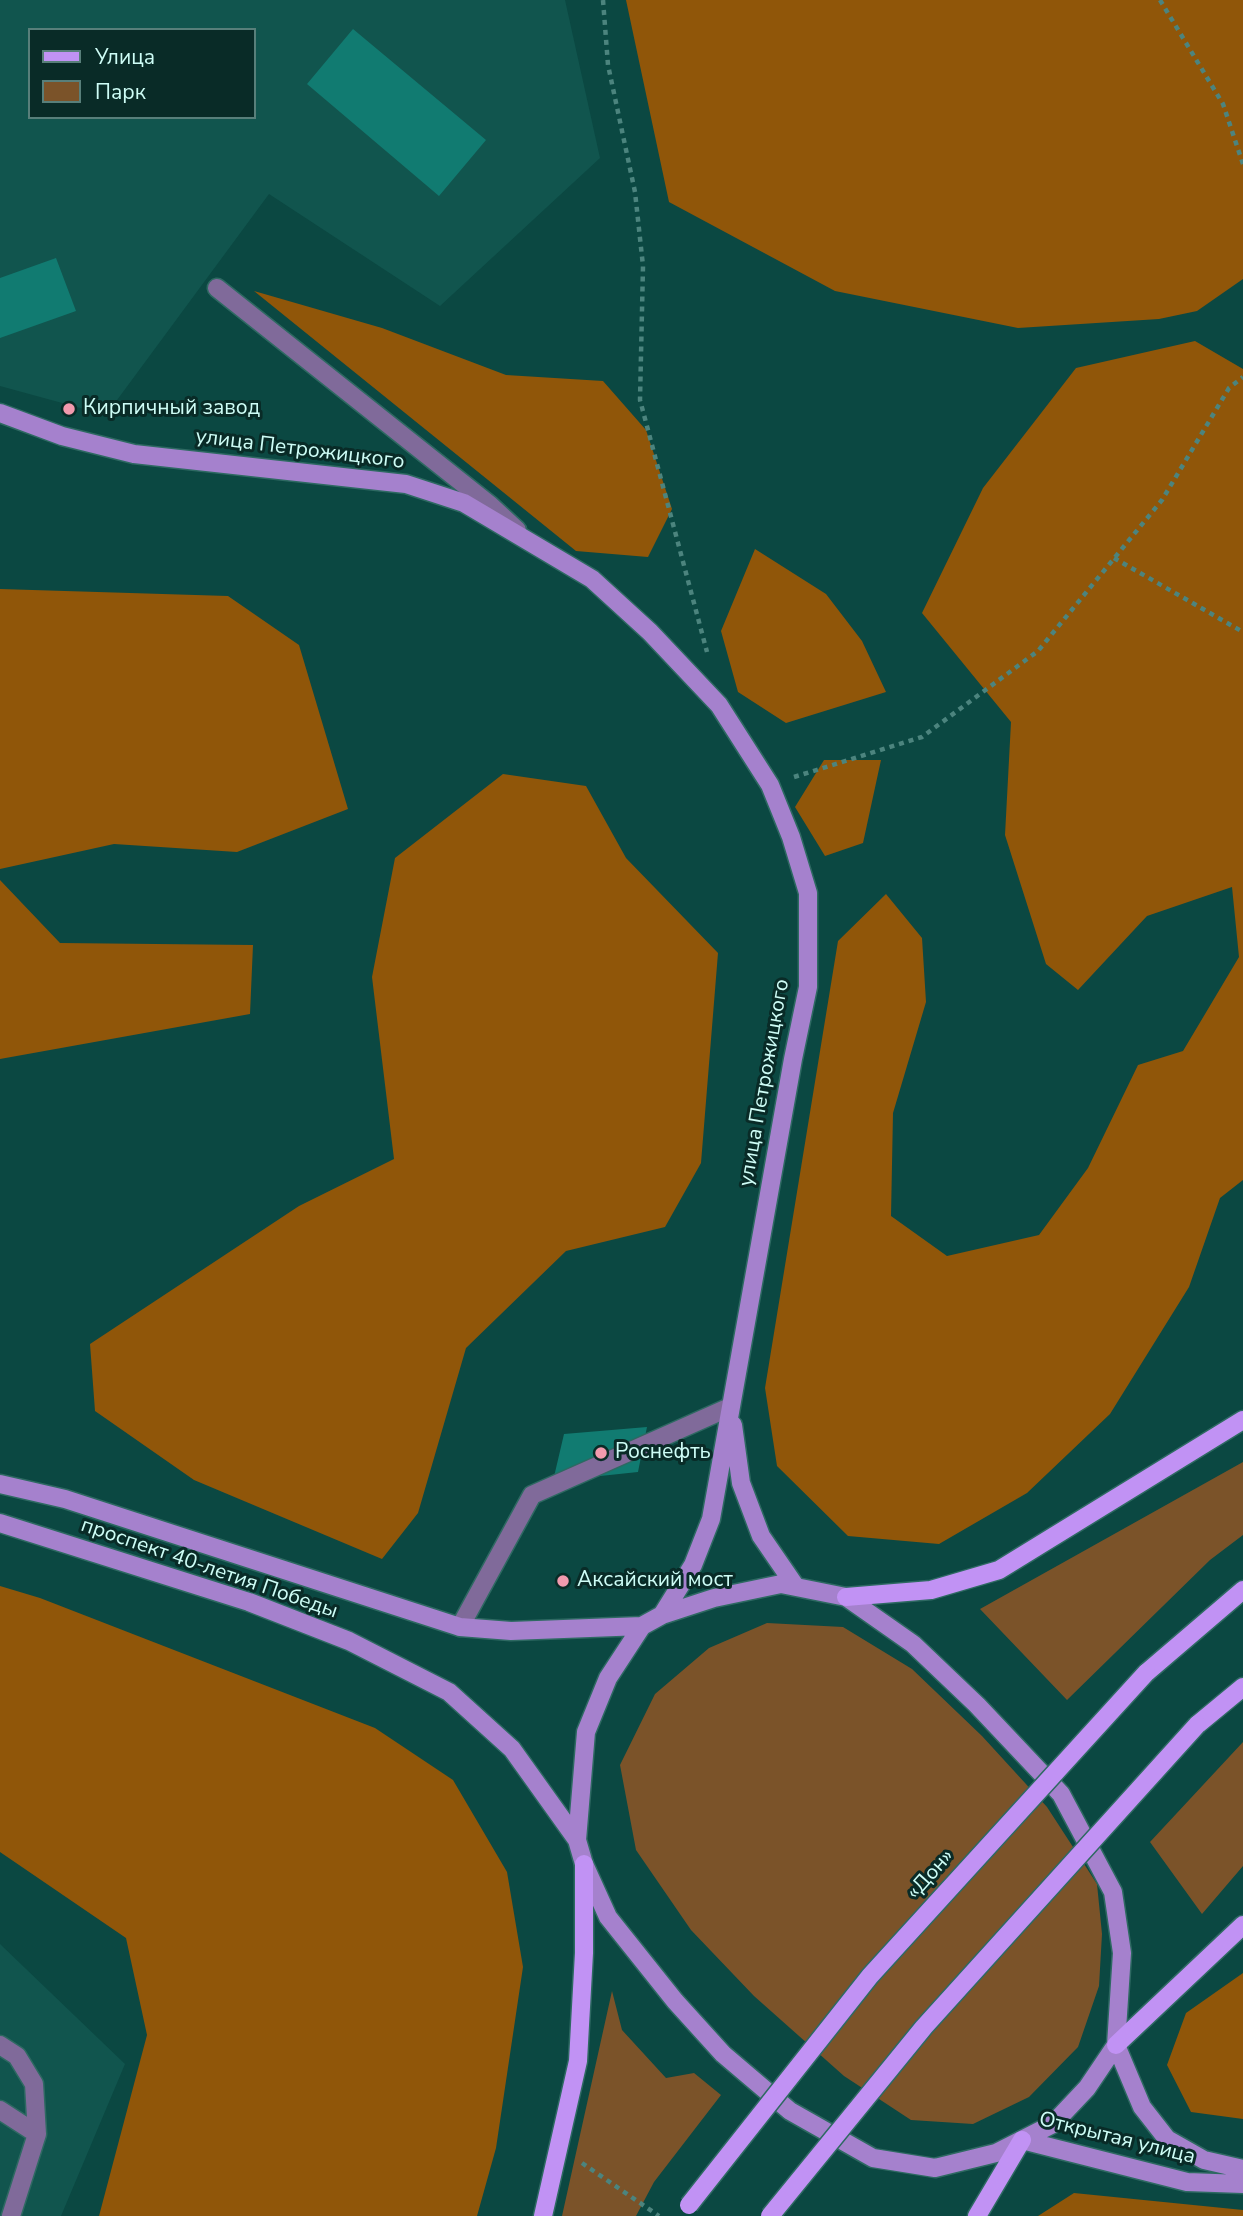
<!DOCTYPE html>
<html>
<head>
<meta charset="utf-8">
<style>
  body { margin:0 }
  #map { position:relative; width:1243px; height:2216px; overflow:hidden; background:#0b4842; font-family:"Nunito Sans",sans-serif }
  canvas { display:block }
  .legend { position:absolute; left:28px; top:28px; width:228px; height:91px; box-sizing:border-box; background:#092b27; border:2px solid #587f7a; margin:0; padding:9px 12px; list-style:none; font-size:21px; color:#cefdf6 }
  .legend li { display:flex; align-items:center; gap:14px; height:35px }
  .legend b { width:35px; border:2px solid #587f7a }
</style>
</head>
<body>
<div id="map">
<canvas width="1243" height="2216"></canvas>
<ul class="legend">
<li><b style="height:9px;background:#c192f4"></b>Улица</li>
<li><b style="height:19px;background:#7b5329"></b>Парк</li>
</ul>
</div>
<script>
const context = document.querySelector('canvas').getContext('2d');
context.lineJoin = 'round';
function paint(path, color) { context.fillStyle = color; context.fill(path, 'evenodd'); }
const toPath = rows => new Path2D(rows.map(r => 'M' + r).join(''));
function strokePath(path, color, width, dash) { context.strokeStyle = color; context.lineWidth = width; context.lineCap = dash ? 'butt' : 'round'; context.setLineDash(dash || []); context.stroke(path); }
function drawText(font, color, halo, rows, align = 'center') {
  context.font = font + ' "Nunito Sans",sans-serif'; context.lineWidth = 6; context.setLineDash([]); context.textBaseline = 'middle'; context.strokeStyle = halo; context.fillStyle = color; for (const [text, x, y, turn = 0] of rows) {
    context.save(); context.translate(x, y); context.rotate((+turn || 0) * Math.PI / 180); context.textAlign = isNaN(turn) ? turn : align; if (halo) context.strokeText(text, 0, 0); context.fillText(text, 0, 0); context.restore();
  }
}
paint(toPath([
  [0,0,565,0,600,158,440,306,269,194,106,415,0,386],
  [30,30,254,30,254,117,30,117],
  [0,1944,125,2064,61,2216,0,2216]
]), '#11554e');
paint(toPath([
  [1243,1462,1243,1535,1210,1560,1067,1700,980,1609],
  [767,1623,843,1627,912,1669,982,1736,1047,1807,1097,1884,1102,1934,1099,1986,1078,2047,1029,2097,973,2124,911,2120,844,2076,754,1996,691,1930,636,1850,620,1765,655,1694,709,1648],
  [1243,1742,1243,1866,1202,1914,1150,1842],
  [612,1991,622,2030,666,2078,694,2073,721,2095,654,2182,636,2216,562,2216]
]), '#7b5329');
paint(toPath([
  [626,0,1243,0,1243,279,1197,311,1159,319,1018,328,835,291,669,202],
  [254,291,382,328,506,375,603,381,646,430,672,509,648,557,576,551],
  [1195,341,1243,369,1243,1180,1220,1198,1189,1287,1110,1414,1027,1493,939,1544,848,1536,777,1466,765,1388,838,941,886,894,922,938,926,1002,893,1113,891,1216,947,1256,1039,1235,1088,1168,1138,1065,1183,1051,1239,957,1232,887,1147,916,1078,990,1046,964,1005,835,1011,722,922,613,983,488,1076,368],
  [755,549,826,594,862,641,886,692,786,723,738,692,721,631],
  [0,589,228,596,299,645,348,809,237,852,114,844,0,869],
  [824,760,881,760,863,843,825,856,795,807],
  [503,774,586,786,626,858,718,953,701,1163,665,1227,566,1251,466,1348,418,1513,382,1559,194,1480,95,1411,90,1344,299,1206,394,1159,372,977,395,858],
  [0,880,60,943,253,945,250,1014,0,1059],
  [0,1586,40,1598,375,1728,453,1780,507,1872,523,1967,496,2148,477,2216,99,2216,147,2035,126,1938,0,1852],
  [1243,1973,1243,2119,1191,2112,1167,2065,1186,2013],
  [1074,2193,1243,2210,1243,2216,1038,2216]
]), '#905609');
paint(toPath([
  [353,29,486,140,439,196,307,84],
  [56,258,76,311,0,338,0,278],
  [647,1427,638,1472,553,1481,564,1434]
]), '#117b71');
const lane = toPath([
  [217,288,490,505,517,530],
  [460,1627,532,1495,730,1407],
  [0,2045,17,2056,34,2084,37,2134,11,2216],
  [0,2110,37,2134]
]);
const secondary = toPath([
  [0,413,62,436,134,454,406,484,464,503,592,579,650,632,719,705,770,785,791,837,808,893,808,987,793,1059,711,1519,693,1565,662,1615],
  [733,1425,741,1483,761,1536,796,1587],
  [0,1484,65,1499,460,1627,511,1631,642,1626],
  [0,1523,249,1602,349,1641,449,1692,512,1749,577,1840,584,1864,608,1917,675,2001,723,2054,790,2111,873,2158,935,2168,996,2153,1053,2124,1087,2088,1116,2045,1122,1953,1113,1892,1061,1794,977,1705,913,1644,846,1597,781,1584,714,1598,662,1615,642,1626,608,1678,586,1732,577,1840],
  [1116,2045,1142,2107,1167,2139,1204,2160,1243,2169],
  [1022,2140,1187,2182,1243,2184]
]);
const primary = toPath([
  [846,1597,931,1590,999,1570,1243,1420],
  [1146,1673,1243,1590],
  [1197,1725,1243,1687],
  [1116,2045,1243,1925],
  [543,2216,578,2061,584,1953,584,1864],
  [977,2216,1022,2140]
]);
strokePath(lane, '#2e6962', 21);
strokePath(secondary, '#2e6962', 21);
strokePath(primary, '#2e6962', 21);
strokePath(toPath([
  [603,0,608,65,635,192,643,266,640,400,707,652],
  [1160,0,1223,104,1243,164],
  [1114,558,1243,632],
  [794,777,922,737,1038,651,1162,500,1229,388,1243,377],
  [582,2163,659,2216]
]), '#4c847e', 4.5, [5, 5]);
strokePath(lane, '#806a9a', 18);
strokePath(secondary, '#a581cd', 18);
strokePath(primary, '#c192f4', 18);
const primaryBridge = toPath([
  [689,2205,870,1976,1146,1673],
  [770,2216,924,2027,1197,1725]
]);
strokePath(primaryBridge, '#2e6962', 21, []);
strokePath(primaryBridge, '#c192f4', 18);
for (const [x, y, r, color] of [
  [69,409,7,"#f29aae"],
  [601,1453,7,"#f29aae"],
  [563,1581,7,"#f29aae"]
]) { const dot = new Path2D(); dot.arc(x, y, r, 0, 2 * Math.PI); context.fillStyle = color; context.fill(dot); strokePath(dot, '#092b27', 2.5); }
drawText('21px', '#cefdf6', '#092b27', [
  ["Кирпичный завод",83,409],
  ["Роснефть",615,1453],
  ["Аксайский мост",577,1581]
], 'left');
drawText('21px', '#cefdf6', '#092b27', [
  ["улица Петрожицкого",300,450,7],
  ["улица Петрожицкого",765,1083,-80],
  ["проспект 40-летия Победы",209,1569,19],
  ["«Дон»",931,1875,-48],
  ["Открытая улица",1117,2139,14]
]);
</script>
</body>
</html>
